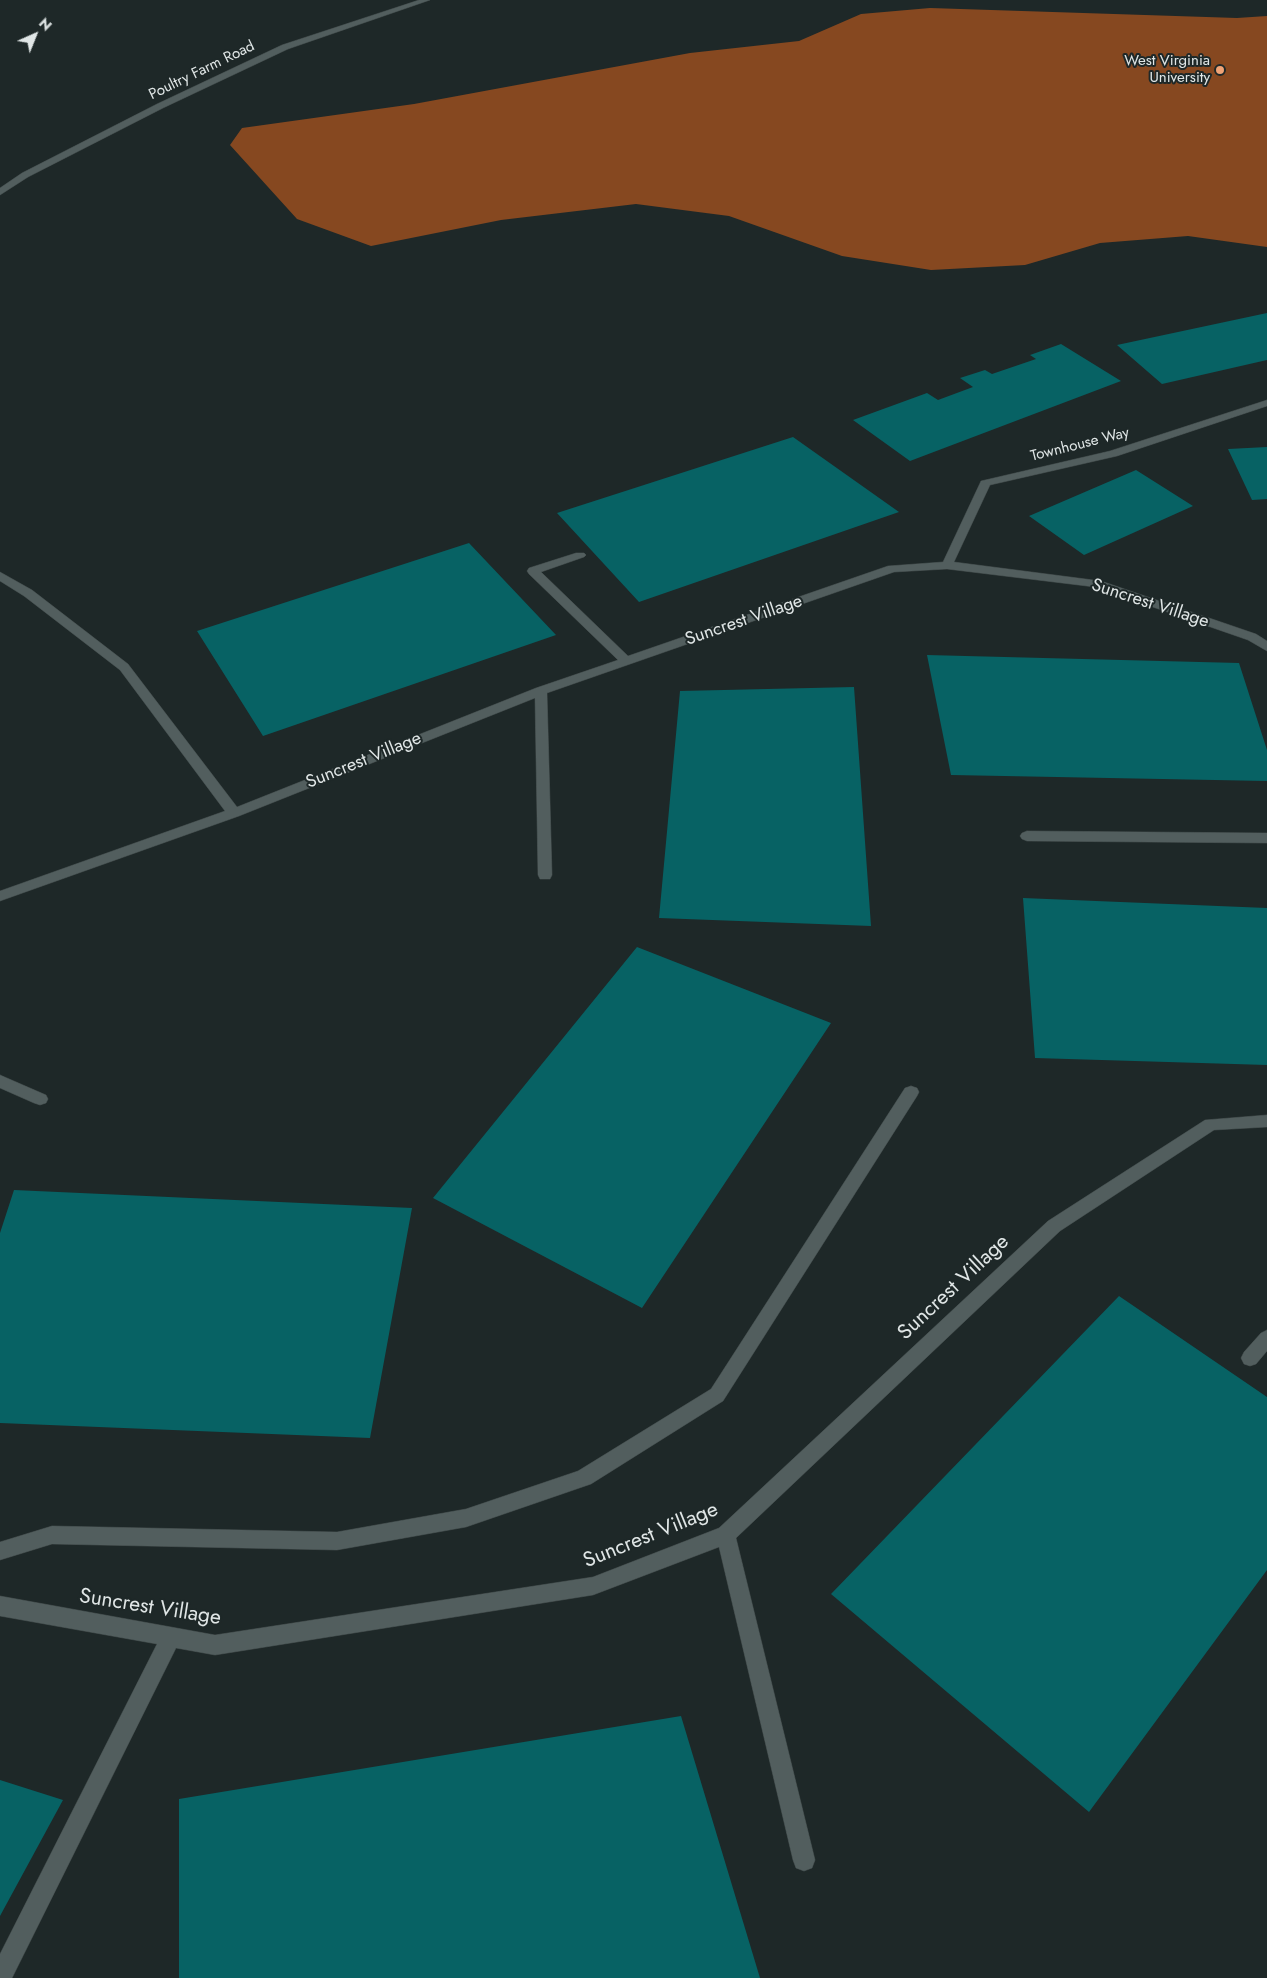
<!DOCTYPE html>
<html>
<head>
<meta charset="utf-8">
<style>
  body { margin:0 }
  #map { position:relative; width:1267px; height:1978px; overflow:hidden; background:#1e2828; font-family:Jost,sans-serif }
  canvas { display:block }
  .north { position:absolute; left:10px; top:10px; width:50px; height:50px; -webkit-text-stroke:4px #1e2828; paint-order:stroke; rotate:44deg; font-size:14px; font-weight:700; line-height:20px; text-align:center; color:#e0e6e6 }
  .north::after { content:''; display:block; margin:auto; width:18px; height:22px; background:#e0e6e6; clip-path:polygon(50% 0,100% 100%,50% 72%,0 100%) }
</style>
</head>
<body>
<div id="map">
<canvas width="1267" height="1978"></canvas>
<div class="north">N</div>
</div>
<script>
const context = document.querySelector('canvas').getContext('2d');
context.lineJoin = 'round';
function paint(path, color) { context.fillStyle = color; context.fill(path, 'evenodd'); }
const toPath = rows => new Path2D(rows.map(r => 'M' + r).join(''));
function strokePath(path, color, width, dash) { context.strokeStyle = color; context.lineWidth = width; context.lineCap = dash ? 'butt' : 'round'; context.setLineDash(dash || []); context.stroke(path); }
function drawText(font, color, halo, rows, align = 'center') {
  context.font = font + ' Jost,sans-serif'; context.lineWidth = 4; context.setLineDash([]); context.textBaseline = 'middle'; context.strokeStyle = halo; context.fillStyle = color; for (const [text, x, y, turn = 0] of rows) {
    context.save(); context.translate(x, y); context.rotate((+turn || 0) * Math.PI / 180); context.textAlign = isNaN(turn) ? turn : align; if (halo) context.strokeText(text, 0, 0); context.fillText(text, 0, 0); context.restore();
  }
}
paint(toPath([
  [930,8,1237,18,1267,16,1267,247,1188,236,1100,243,1025,265,931,270,842,256,729,216,636,204,501,220,371,246,297,219,230,145,242,128,414,104,690,53,799,41,861,14]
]), '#864820');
paint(toPath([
  [1267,313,1267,360,1162,384,1117,345],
  [1061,344,1121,381,910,461,853,420,927,393,938,400,973,387,960,378,985,370,992,374,1036,359,1030,355],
  [793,437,899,512,639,602,557,513],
  [1267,447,1267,499,1252,500,1228,449],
  [1136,470,1193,506,1084,555,1029,516],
  [469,543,556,635,263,736,197,631],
  [927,655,1239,663,1267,750,1267,781,951,775],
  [854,687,871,926,659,918,680,691],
  [1023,898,1267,908,1267,1065,1035,1058],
  [637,947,831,1023,642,1308,433,1198],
  [14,1190,412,1208,370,1438,0,1423,0,1233],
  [1119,1296,1267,1397,1267,1570,1089,1812,831,1594],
  [681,1716,760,1978,179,1978,179,1799],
  [0,1780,63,1800,0,1916]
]), '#076264');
const minor = toPath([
  [419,0,430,0,288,49,163,108,28,177,0,195,0,188,22,173,157,104,282,45,419,0],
  [1267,400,1267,406,1117,456,990,485,954,562,1101,581,1256,634,1267,641,1267,651,1248,640,1095,587,947,569,894,572,547,693,552,875,550,879,540,879,538,875,535,698,239,816,0,901,0,891,225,811,120,670,24,596,0,581,0,572,32,590,128,664,237,807,536,688,618,660,529,574,527,571,529,568,576,553,584,553,586,555,584,557,541,572,628,656,888,566,943,562,981,481,1110,451,1267,400],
  [1027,831,1267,833,1267,843,1027,841,1022,839,1020,836,1022,833,1027,831],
  [0,1075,46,1095,48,1099,46,1103,40,1105,34,1103,0,1088,0,1075],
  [911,1086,917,1088,919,1092,917,1096,723,1401,591,1484,466,1527,337,1550,52,1544,0,1560,0,1542,52,1526,337,1532,466,1509,578,1471,711,1389,905,1088,911,1086],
  [1267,1115,1267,1127,1214,1130,1060,1231,736,1538,815,1860,812,1868,804,1871,796,1868,793,1860,719,1547,593,1595,215,1655,176,1648,12,1978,0,1978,0,1954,157,1644,0,1616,0,1596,215,1635,593,1577,719,1528,1048,1221,1205,1120,1267,1115],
  [1267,1330,1267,1351,1256,1364,1250,1366,1244,1364,1241,1358,1244,1352,1261,1333,1267,1330]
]);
strokePath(minor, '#3b4444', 1);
paint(minor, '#525e5e');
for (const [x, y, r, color] of [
  [1220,70,5,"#efa376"]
]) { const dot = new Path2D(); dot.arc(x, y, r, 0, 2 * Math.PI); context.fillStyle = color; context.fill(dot); strokePath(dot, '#1e2828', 2); }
drawText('15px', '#e0e6e6', '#1e2828', [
  ["West Virginia",1210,61],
  ["University",1210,78]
], 'right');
drawText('15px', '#e0e6e6', '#1e2828', [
  ["Poultry Farm Road",202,71,-26],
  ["Townhouse Way",1080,445,-14]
]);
drawText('18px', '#e0e6e6', '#1e2828', [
  ["Suncrest Village",1150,604,18],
  ["Suncrest Village",744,621,-19],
  ["Suncrest Village",364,761,-22]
]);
drawText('21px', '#e0e6e6', '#1e2828', [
  ["Suncrest Village",954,1288,-43],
  ["Suncrest Village",651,1536,-22],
  ["Suncrest Village",150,1608,9]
]);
</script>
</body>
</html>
